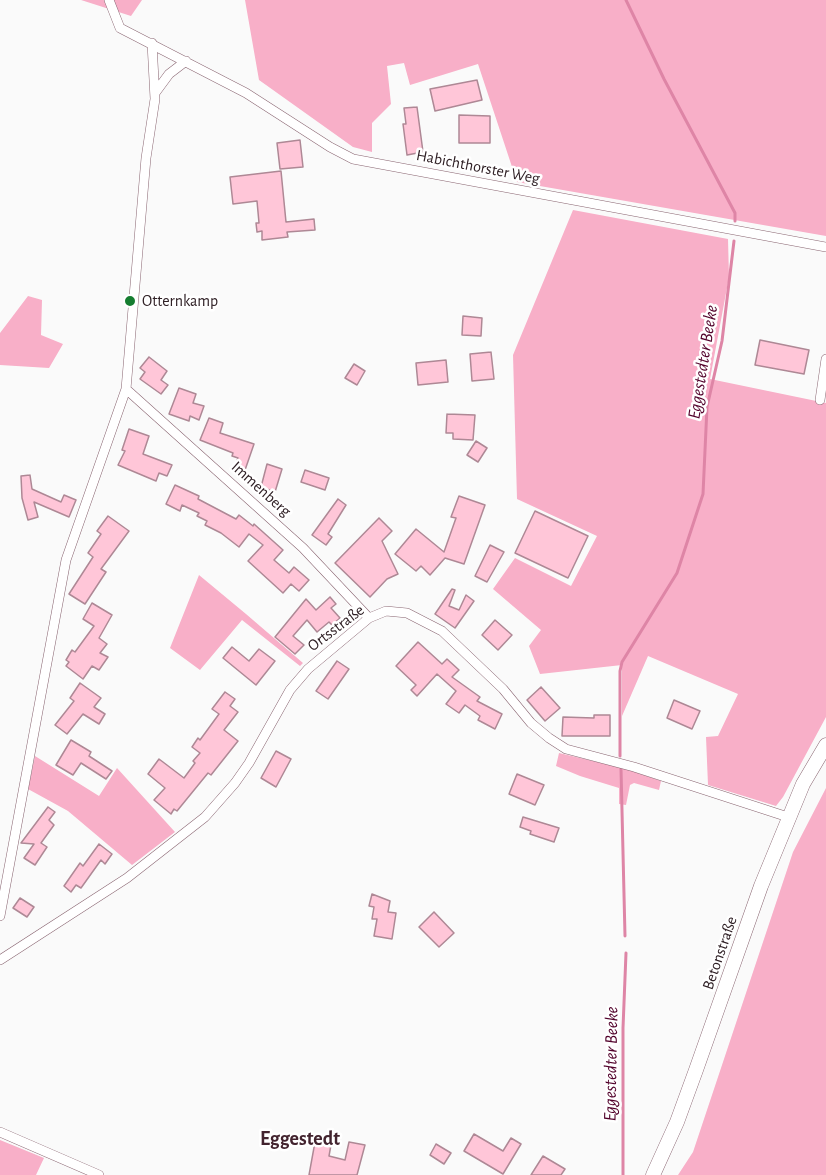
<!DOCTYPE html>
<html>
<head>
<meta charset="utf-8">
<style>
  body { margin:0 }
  canvas { display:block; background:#fafafa }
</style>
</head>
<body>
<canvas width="826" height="1175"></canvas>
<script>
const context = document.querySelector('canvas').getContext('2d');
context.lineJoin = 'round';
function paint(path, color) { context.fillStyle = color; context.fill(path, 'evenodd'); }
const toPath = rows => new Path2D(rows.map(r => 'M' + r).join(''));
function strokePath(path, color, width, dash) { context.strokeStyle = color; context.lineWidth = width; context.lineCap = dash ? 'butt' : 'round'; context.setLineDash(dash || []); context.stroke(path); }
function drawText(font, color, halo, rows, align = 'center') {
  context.font = font + ' "Alegreya Sans",sans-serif'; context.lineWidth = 5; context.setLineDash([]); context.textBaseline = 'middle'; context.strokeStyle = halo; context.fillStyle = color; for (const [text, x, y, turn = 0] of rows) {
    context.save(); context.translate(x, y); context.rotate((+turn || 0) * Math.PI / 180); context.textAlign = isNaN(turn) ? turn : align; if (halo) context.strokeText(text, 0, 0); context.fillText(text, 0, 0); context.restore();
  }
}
paint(toPath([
  [81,0,142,0,131,16],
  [245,0,826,0,826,236,517,182,478,64,410,85,404,63,387,66,391,104,372,123,372,152,353,147,259,80],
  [573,210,728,239,729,277,710,379,826,403,826,717,783,797,776,806,708,785,706,737,718,736,738,694,648,656,622,716,622,665,540,674,529,646,541,630,493,589,515,558,571,586,597,536,517,499,513,355],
  [28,296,42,300,41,335,63,344,49,368,0,365,0,333],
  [199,575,246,614,303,663,300,666,242,620,200,670,170,648],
  [559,753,627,769,661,781,659,790,634,783,630,785,626,805,619,804,619,788,580,776,556,766],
  [35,756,99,796,117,768,175,832,132,865,68,811,28,789],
  [826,788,826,1175,678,1175,693,1152,793,852],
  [0,1140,44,1158,36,1175,0,1175]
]), '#f8afc8');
strokePath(toPath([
  [626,0,664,79,735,213,735,221],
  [620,756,620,671,622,662,677,573,703,494,707,407,722,341,734,241],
  [621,769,625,936],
  [623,1175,623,1028,626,953]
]), '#de85a6', 3);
const building = toPath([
  [477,80,482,100,435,111,430,89,477,80],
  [417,107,423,152,407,155,403,124,406,124,404,108,417,107],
  [459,115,490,116,490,143,459,143,459,115],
  [300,140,303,167,280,169,277,143,300,140],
  [281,171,286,222,314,219,315,230,287,232,288,237,262,240,262,231,257,232,256,223,259,223,257,201,233,204,230,177,281,171],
  [463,316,482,318,481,336,462,335,463,316],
  [760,340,809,350,804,374,755,365,760,340],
  [491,352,494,379,472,381,470,354,491,352],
  [149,357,167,371,161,380,168,385,161,394,140,379,145,372,140,368,149,357],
  [446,360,448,382,418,385,416,363,446,360],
  [354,364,365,371,357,385,345,378,354,364],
  [179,388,196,394,193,403,204,406,199,420,190,416,189,421,169,414,179,388],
  [447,414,475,415,473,440,453,439,453,433,446,433,447,414],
  [209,418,223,423,220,433,254,444,244,473,234,469,238,458,232,456,233,453,200,440,209,418],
  [129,429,149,436,143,454,172,465,167,476,159,473,156,481,118,465,125,451,122,450,129,429],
  [476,441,487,448,478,462,467,455,476,441],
  [267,464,282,469,275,492,261,487,267,464],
  [305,470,329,478,325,490,301,482,305,470],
  [30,475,32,489,61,502,64,495,76,500,69,517,34,502,38,517,28,520,22,498,21,476,30,475],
  [175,485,199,496,198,499,236,519,239,515,253,526,254,524,283,550,274,560,289,573,294,567,309,580,299,591,291,584,283,593,248,561,263,545,249,534,239,547,221,533,205,525,207,521,197,516,199,513,182,505,180,511,166,504,175,485],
  [459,496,485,505,464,564,445,558,430,575,421,566,416,571,395,554,416,529,444,552,456,518,451,517,459,496],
  [338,499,346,505,328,534,332,537,326,545,312,535,338,499],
  [535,511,588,536,568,578,515,553,535,511],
  [108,516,129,531,101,569,106,572,85,604,69,594,93,557,88,553,101,534,97,531,108,516],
  [379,518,392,531,382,541,398,574,387,579,370,597,335,563,379,518],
  [490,545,504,552,487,582,475,576,490,545],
  [452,589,455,590,449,606,459,610,466,595,474,601,455,628,435,614,452,589],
  [330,597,336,604,331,608,340,618,332,625,329,622,317,632,307,620,293,636,304,645,295,654,275,637,306,599,316,610,330,597],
  [92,603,112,615,99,638,107,644,100,653,108,657,99,670,92,666,83,679,66,666,69,662,66,660,72,650,75,652,94,626,83,619,92,603],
  [495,620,512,635,498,650,482,635,495,620],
  [418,642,442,664,447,659,459,670,452,677,480,697,477,701,502,714,495,729,478,720,480,716,465,705,459,713,446,704,456,691,437,674,417,696,411,690,416,685,396,666,418,642],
  [232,647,249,661,259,649,275,661,256,685,223,658,232,647],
  [337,661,349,669,328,699,316,691,337,661],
  [80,683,101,698,94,707,105,714,99,724,83,714,67,734,55,725,74,701,70,698,80,683],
  [541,687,560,708,545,721,527,700,541,687],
  [225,692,235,699,230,706,238,712,224,730,238,741,211,775,208,773,177,811,174,809,171,814,154,800,165,788,148,774,159,759,184,778,195,763,193,761,200,753,192,747,198,738,200,740,219,714,212,709,225,692],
  [674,700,700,711,692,729,667,718,674,700],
  [594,715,610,715,610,736,562,736,563,717,594,718,594,715],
  [71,740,91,752,89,756,112,771,106,779,81,763,73,775,56,765,71,740],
  [276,751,291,759,276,787,261,778,276,751],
  [517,774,544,785,535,805,509,794,517,774],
  [48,807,55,812,49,820,54,825,41,843,47,847,35,865,24,858,34,844,21,843,48,807],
  [523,817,559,828,554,842,530,834,531,831,520,827,523,817],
  [99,844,112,854,105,864,101,860,81,888,76,885,71,892,64,886,80,863,83,866,99,844],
  [372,894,390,901,388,912,396,913,392,939,374,936,377,919,372,919,374,907,369,906,372,894],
  [20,898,34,907,27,917,13,908,20,898],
  [434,912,454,933,439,947,419,927,434,912],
  [474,1134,503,1151,511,1138,521,1144,503,1174,464,1151,474,1134],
  [315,1142,331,1145,329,1156,345,1160,349,1142,365,1145,357,1175,309,1175,315,1142],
  [436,1144,451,1153,444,1164,430,1155,436,1144],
  [543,1156,565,1169,561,1175,531,1175,543,1156]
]);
paint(building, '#ffc6d8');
strokePath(building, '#ae8895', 1.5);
const street = toPath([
  [109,0,120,28,246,93,330,147,353,159,826,247],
  [155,93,169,74,186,61],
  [126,389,303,548,369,618],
  [820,400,826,359],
  [0,916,66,560,126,389,146,158,155,99,152,43],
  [0,960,127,878,205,817,235,783,249,763,290,690,308,669,369,618,386,611,407,613,442,631,503,689,531,723,549,738,566,749,634,767,788,817],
  [0,1132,99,1175]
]);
const secondary = toPath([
  [653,1175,677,1122,696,1070,761,886,803,784,826,745]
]);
strokePath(street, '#8a6672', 10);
strokePath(secondary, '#8a6672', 15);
strokePath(street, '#fff', 9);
strokePath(secondary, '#fff', 14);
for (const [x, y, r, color] of [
  [130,301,6,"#157d30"]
]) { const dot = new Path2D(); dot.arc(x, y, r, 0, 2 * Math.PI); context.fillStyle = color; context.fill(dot); strokePath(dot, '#fff', 2); }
drawText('16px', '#2f2025', '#fff', [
  ["Habichthorster Weg",478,167,11],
  ["Immenberg",261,489,42],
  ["Ortsstraße",336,628,-37],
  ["Betonstraße",720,953,-71]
]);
drawText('16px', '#2f2025', '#fff', [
  ["Otternkamp",142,301]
], 'left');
drawText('italic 18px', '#51002a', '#fff', [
  ["Eggestedter Beeke",703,362,-81],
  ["Eggestedter Beeke",611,1064,-89]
]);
drawText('bold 20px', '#42232e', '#fff', [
  ["Eggestedt",300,1139]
]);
</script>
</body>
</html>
